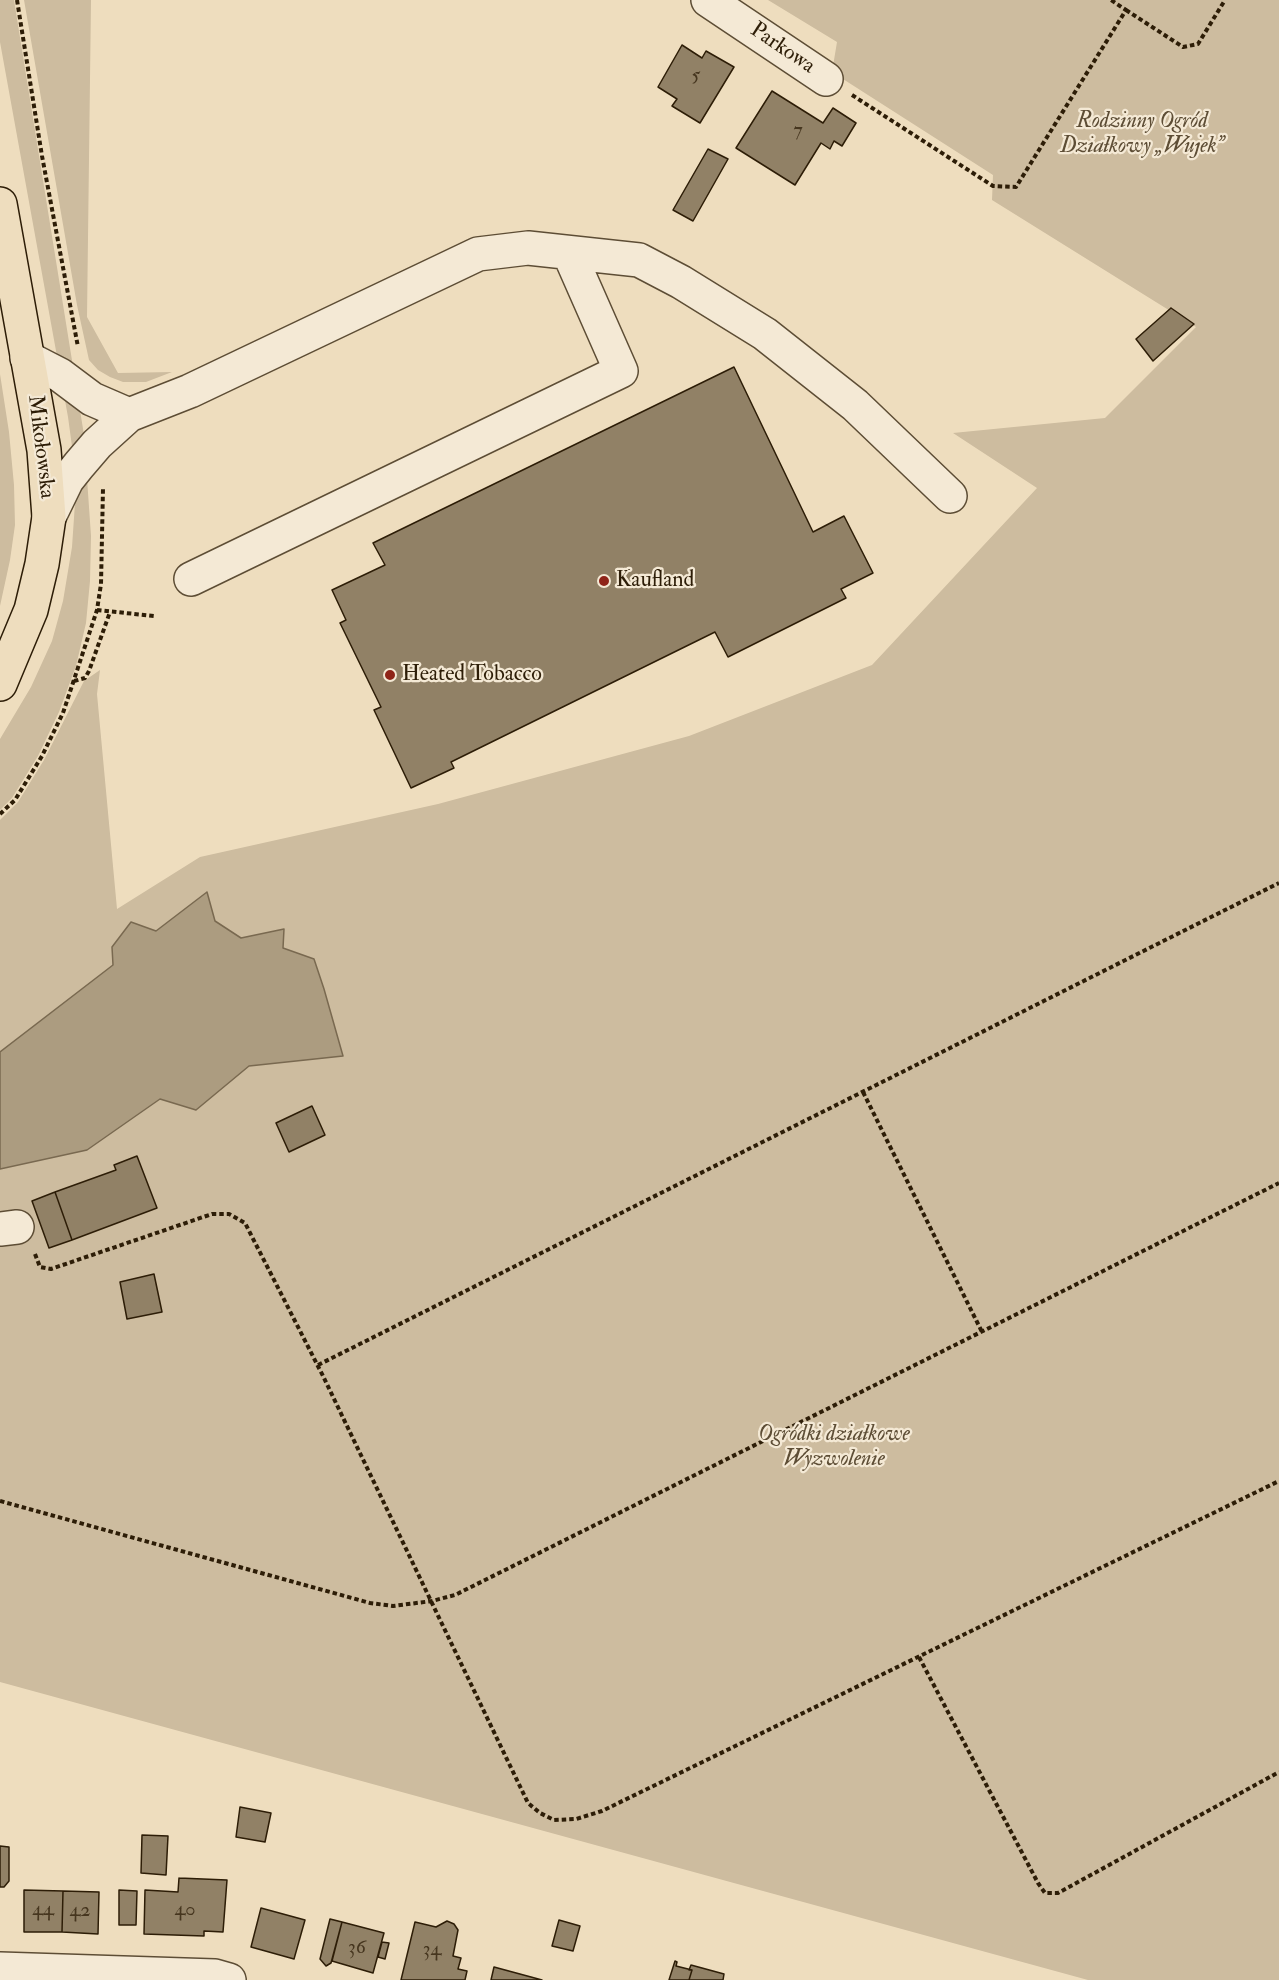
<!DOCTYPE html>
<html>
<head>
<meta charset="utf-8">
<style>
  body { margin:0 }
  canvas { display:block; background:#eeddbe }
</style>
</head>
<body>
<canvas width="1279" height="1980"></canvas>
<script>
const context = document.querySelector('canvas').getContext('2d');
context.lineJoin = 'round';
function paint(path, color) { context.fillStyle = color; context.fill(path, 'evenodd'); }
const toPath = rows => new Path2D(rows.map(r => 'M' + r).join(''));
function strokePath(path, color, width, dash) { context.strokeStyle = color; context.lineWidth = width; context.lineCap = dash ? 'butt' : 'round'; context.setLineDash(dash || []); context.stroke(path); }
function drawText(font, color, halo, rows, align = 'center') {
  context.font = font + ' "IM FELL Double Pica",serif'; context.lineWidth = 4.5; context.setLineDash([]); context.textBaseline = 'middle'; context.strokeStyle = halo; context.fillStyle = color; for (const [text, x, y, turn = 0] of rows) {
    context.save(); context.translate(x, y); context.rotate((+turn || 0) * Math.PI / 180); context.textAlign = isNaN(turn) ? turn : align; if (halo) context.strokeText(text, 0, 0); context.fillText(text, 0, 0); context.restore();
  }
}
paint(toPath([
  [0,0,14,0,84,435,91,536,90,581,86,623,76,666,59,712,38,756,12,798,0,810,0,739,31,687,52,641,63,601,72,547,75,503,74,461,68,417,0,42],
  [24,0,91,0,87,317,118,373,172,372,146,382,123,382,110,377,98,370,89,360,77,305],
  [768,0,1279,0,1279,1980,1088,1980,0,1682,0,820,18,802,44,760,84,681,100,670,97,694,117,909,200,857,438,804,689,736,872,665,1037,488,953,433,1105,418,1196,327,992,200,993,175,832,72,837,42],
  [0,374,9,432,14,485,15,525,10,560,0,606]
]), '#cdbc9f');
const water = toPath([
  [207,892,215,921,241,938,284,929,283,948,314,959,324,989,343,1056,249,1066,196,1110,160,1099,87,1150,0,1169,0,1052,113,965,112,947,131,922,156,931,207,892]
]);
paint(water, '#ac9c80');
strokePath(water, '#796950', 1.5);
const building = toPath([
  [682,45,702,58,706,51,734,67,700,123,672,106,677,99,658,87,682,45],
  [772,91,823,123,833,108,856,123,842,146,834,141,830,149,821,143,795,185,736,148,772,91],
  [708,149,728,159,693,221,673,210,708,149],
  [1171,308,1194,324,1153,361,1136,339,1171,308],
  [734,367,813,532,844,516,873,573,841,589,846,598,728,657,715,632,451,762,454,768,411,788,374,710,381,707,340,623,346,620,332,590,385,565,373,543,734,367],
  [312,1106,325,1135,289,1152,276,1123,312,1106],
  [137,1156,157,1208,72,1240,55,1192,116,1170,114,1165,137,1156],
  [55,1192,72,1240,49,1248,32,1201,55,1192],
  [154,1274,162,1312,127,1319,120,1282,154,1274],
  [240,1807,271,1813,265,1842,236,1837,240,1807],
  [142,1835,168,1836,166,1875,141,1873,142,1835],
  [0,1846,9,1847,9,1881,4,1887,0,1887,0,1846],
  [179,1878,227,1880,223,1932,204,1931,204,1936,144,1934,145,1890,178,1892,179,1878],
  [24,1890,63,1891,62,1932,24,1932,24,1890],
  [119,1890,137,1891,136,1925,119,1925,119,1890],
  [63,1891,99,1892,98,1934,62,1932,63,1891],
  [261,1908,305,1920,294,1959,251,1947,261,1908],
  [330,1919,342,1922,331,1963,326,1966,320,1959,330,1919],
  [559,1920,580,1926,573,1951,552,1946,559,1920],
  [447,1921,454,1924,458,1930,453,1956,461,1958,458,1969,467,1971,465,1980,401,1980,415,1922,436,1927,447,1921],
  [342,1922,384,1933,373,1973,332,1961,342,1922],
  [382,1942,389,1943,385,1959,378,1957,382,1942],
  [675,1961,677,1962,676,1966,692,1970,689,1980,669,1980,675,1961],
  [691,1965,724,1974,723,1980,689,1980,692,1970,689,1970,691,1965],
  [494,1967,531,1977,542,1980,491,1980,494,1967]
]);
paint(building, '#918166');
strokePath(building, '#2d1d07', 1.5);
const minor = toPath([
  [708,0,826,79],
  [27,358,60,375,92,399,129,415],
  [49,517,67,480,79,465,97,444,129,415,190,391,478,254,528,248,639,260,681,282,765,334,855,405,950,496],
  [191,579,621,371,569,253],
  [0,1229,17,1227],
  [0,1969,215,1976,229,1980]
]);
const major = toPath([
  [0,204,44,450,49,517,42,564,31,610,0,684]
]);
strokePath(minor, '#5d4d35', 36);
strokePath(major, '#2d1d07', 36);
strokePath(toPath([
  [17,0,42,156,78,347],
  [1126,10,1183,47,1198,44,1225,0],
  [852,95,993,186,1016,187,1126,10,1111,0],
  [97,610,154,616],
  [74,681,85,678,89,671,110,612],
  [0,814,15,800,42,756,63,713,97,610,101,584,103,488],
  [863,1092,982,1332],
  [35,1254,40,1267,51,1269,212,1214,229,1214,245,1223,323,1376,528,1803,540,1813,554,1820,576,1819,602,1811,1279,1481],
  [318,1365,1279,883],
  [0,1501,370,1603,393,1606,432,1601,455,1595,1279,1183],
  [919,1657,1038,1883,1045,1893,1058,1893,1279,1772]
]), '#2d1d07', 4, [4.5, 3]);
strokePath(minor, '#f4e9d5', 33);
strokePath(major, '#eeddbe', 33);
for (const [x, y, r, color] of [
  [604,581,6,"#8f2418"],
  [390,675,6,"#8f2418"]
]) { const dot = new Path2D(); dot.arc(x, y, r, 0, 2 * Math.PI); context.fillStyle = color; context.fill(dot); strokePath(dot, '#f4e9d5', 2); }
drawText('20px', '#46361f', null, [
  ["5",696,77],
  ["7",798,132],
  ["44",43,1911],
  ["40",185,1911],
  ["42",80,1912],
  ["36",357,1949],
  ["34",432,1951]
]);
drawText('22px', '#2d1d07', '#f4e9d5', [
  ["Parkowa",782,49,34],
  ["Mikołowska",40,447,83]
]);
drawText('italic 22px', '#5d4d35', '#f4e9d5', [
  ["Rodzinny Ogród",1142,122],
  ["Działkowy „Wujek”",1142,147],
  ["Ogródki działkowe",834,1435],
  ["Wyzwolenie",834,1460]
]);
drawText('22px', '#2d1d07', '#f4e9d5', [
  ["Kaufland",616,581],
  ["Heated Tobacco",402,675]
], 'left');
</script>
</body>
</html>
